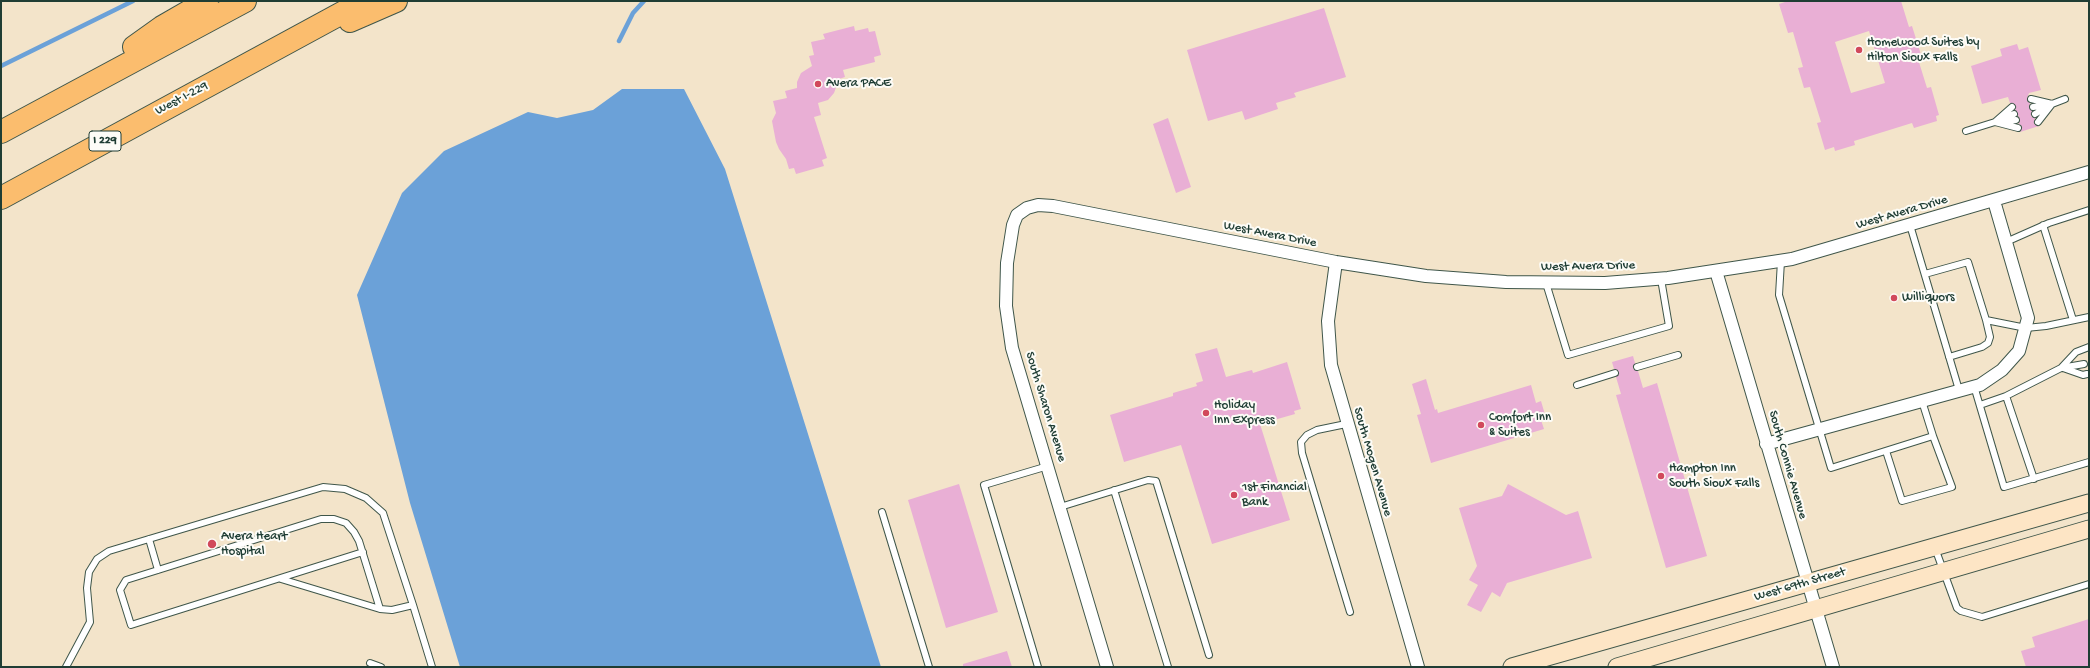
<!DOCTYPE html>
<html>
<head>
<meta charset="utf-8">
<style>
  body { margin:0 }
  #map { position:relative; width:2090px; height:668px; overflow:hidden; background:#f3e4ca; font-family:"Gochi Hand",sans-serif }
  canvas { display:block }
  .frame { position:absolute; inset:0; border:2px solid #1f3d34; pointer-events:none }
</style>
</head>
<body>
<div id="map">
<canvas width="2090" height="668"></canvas>
<div class="frame"></div>
</div>
<script>
const context = document.querySelector('canvas').getContext('2d');
context.lineJoin = 'round';
function paint(path, color) { context.fillStyle = color; context.fill(path, 'evenodd'); }
const toPath = rows => new Path2D(rows.map(r => 'M' + r).join(''));
function strokePath(path, color, width, dash) { context.strokeStyle = color; context.lineWidth = width; context.lineCap = dash ? 'butt' : 'round'; context.setLineDash(dash || []); context.stroke(path); }
function drawText(font, color, halo, rows, align = 'center') {
  context.font = font + ' "Gochi Hand",sans-serif'; context.lineWidth = 4; context.setLineDash([]); context.textBaseline = 'middle'; context.strokeStyle = halo; context.fillStyle = color; for (const [text, x, y, turn = 0] of rows) {
    context.save(); context.translate(x, y); context.rotate((+turn || 0) * Math.PI / 180); context.textAlign = isNaN(turn) ? turn : align; if (halo) context.strokeText(text, 0, 0); context.fillText(text, 0, 0); context.restore();
  }
}
paint(toPath([
  [622,89,684,89,725,169,881,667,460,667,410,503,357,295,402,193,444,151,528,112,557,118,593,110]
]), '#6ba1d8');
strokePath(toPath([
  [619,41,633,13,644,1],
  [1,66,133,1]
]), '#6ba1d8', 4.5);
paint(toPath([
  [1788,1,1901,1,1909,27,1912,26,1922,58,1918,59,1927,88,1931,87,1939,115,1936,116,1937,121,1914,128,1912,123,1854,141,1855,145,1835,151,1834,147,1825,150,1817,123,1821,122,1810,87,1804,88,1798,68,1803,67,1793,32,1788,33,1779,4],
  [1869,31,1885,83,1851,93,1835,42],
  [1324,8,1346,77,1294,93,1296,97,1276,103,1278,109,1245,120,1242,111,1208,121,1187,50],
  [854,26,855,31,868,28,869,32,875,31,881,55,874,57,875,62,843,70,845,77,839,79,834,93,828,100,818,103,821,115,814,117,827,158,822,160,824,166,796,174,794,168,789,169,786,159,779,149,776,142,772,121,776,113,773,101,787,98,785,91,797,88,797,82,801,73,812,66,809,56,814,55,811,42,825,39,823,34],
  [2017,44,2019,50,2028,47,2041,90,2029,93,2027,98,2030,103,2029,107,2032,111,2031,116,2035,118,2034,124,2039,126,2020,132,2022,127,2019,124,2020,119,2015,110,2016,106,2010,103,2008,97,1982,104,1971,66,2002,56,2000,49],
  [1168,118,1191,187,1176,193,1153,124],
  [1217,348,1226,377,1252,370,1253,373,1287,362,1301,409,1294,411,1295,414,1260,424,1290,520,1212,544,1181,445,1124,462,1110,415,1173,396,1173,393,1197,386,1196,383,1203,381,1195,354],
  [1633,356,1635,363,1633,369,1638,371,1643,388,1657,383,1707,556,1666,568,1616,395,1621,394,1616,377,1619,372,1614,369,1612,362],
  [1426,379,1435,410,1437,409,1438,413,1531,385,1536,403,1541,401,1546,418,1541,420,1544,429,1431,463,1417,415,1421,414,1412,384],
  [959,484,998,612,946,628,908,500],
  [1508,484,1566,515,1578,511,1592,558,1507,583,1500,597,1492,592,1481,612,1467,605,1478,585,1469,580,1477,566,1459,508,1502,496],
  [2089,619,2089,667,2026,667,2021,651,2035,647,2032,637],
  [1007,651,1012,667,963,667,963,664]
]), '#e9afd5');
const lane = toPath([
  [2031,99,2052,104,2065,99],
  [2033,107,2048,105],
  [2035,114,2049,106],
  [2000,120,2014,114],
  [1995,122,2018,128],
  [2001,122,2016,120],
  [2038,122,2052,104],
  [1966,131,1995,122,2012,107],
  [1910,225,1959,390],
  [2043,225,2073,320],
  [2006,242,2049,223,2089,210],
  [1781,261,1779,295,1831,468,1933,436,1922,401],
  [1925,274,1968,262,1986,320,2026,328,2046,326,2089,317],
  [1546,283,1568,355,1669,326,1661,279],
  [1949,357,1982,347,1988,343,1990,337,1986,320],
  [1637,367,1678,355],
  [2061,368,2076,352,2089,347],
  [2063,368,2083,375,2087,374],
  [1577,385,1615,373],
  [1974,386,2004,487,2089,462],
  [2006,396,2061,368,2084,364],
  [1980,405,2006,396,2034,479],
  [1346,424,1317,430,1307,435,1301,442,1302,453,1350,612],
  [1886,451,1902,501,1952,487,1933,436],
  [1114,490,1168,667],
  [1060,507,1148,480,1156,481,1209,655],
  [882,512,929,667],
  [149,539,158,570,321,519,334,519,346,523,354,532,359,541,380,609,392,610,413,605],
  [1935,548,1957,608,1961,611,1982,617,2089,584],
  [158,570,126,580,120,590,131,625,363,552],
  [281,579,380,609],
  [370,663,381,667],
  [66,667,90,622,87,588,89,572,97,559,109,551,149,539,323,487,345,489,366,498,383,513,413,605,432,667],
  [1038,667,984,485,1048,466]
]);
const street = toPath([
  [1336,262,1328,321,1331,365,1418,667],
  [1716,271,1833,667],
  [1766,444,1980,385,2002,370,2019,351,2028,318,1994,201],
  [1107,667,1012,348,1006,306,1007,263,1013,225,1017,215,1027,208,1038,205,1053,206,1336,262,1426,276,1506,282,1605,283,1668,278,1792,259,2089,172]
]);
const secondary = toPath([
  [1512,667,2089,503],
  [1617,667,2089,529]
]);
const highway = toPath([
  [350,21,396,1],
  [134,47,162,27,207,1],
  [1,132,245,1],
  [1,198,364,1]
]);
strokePath(lane, '#3f564a', 8);
strokePath(street, '#3f564a', 14);
strokePath(secondary, '#3f564a', 19);
strokePath(highway, '#3f564a', 24);
strokePath(lane, '#fff', 6);
strokePath(street, '#fff', 12);
strokePath(secondary, '#fde5c5', 17);
strokePath(highway, '#fbbd6e', 22);
for (const [x, y, r, color] of [
  [1859,50,4,"#d1495b"],
  [818,84,4,"#d1495b"],
  [1894,298,4,"#d1495b"],
  [1206,413,4,"#d1495b"],
  [1481,425,4,"#d1495b"],
  [1661,476,4,"#d1495b"],
  [1234,495,4,"#d1495b"],
  [212,544,5,"#d1495b"]
]) { const dot = new Path2D(); dot.arc(x, y, r, 0, 2 * Math.PI); context.fillStyle = color; context.fill(dot); strokePath(dot, '#fdfcf7', 1.5); }
for (const [x, y, w] of [
  [105,141,32]
]) { const box = new Path2D(); box.roundRect(x - w / 2, y - 10, w, 20, 3); context.fillStyle = '#fdfcf7'; context.fill(box); strokePath(box, '#1f3d34', 1); }
drawText('bold 12px', '#1f3d34', null, [
  ["I 229",105,141]
]);
drawText('13px', '#1f3d34', '#fdfcf7', [
  ["Homewood Suites by",1867,43],
  ["Hilton Sioux Falls",1867,58],
  ["Avera PACE",826,84],
  ["Williquors",1902,298],
  ["Holiday",1214,406],
  ["Inn Express",1214,421],
  ["Comfort Inn",1489,418],
  ["& Suites",1489,433],
  ["Hampton Inn",1669,469],
  ["South Sioux Falls",1669,484],
  ["1st Financial",1242,488],
  ["Bank",1242,503],
  ["Avera Heart",221,537],
  ["Hospital",221,552]
], 'left');
drawText('13px', '#1f3d34', '#fdfcf7', [
  ["West I-229",182,99,-28],
  ["West Avera Drive",1902,213,-16],
  ["West Avera Drive",1270,235,11],
  ["West Avera Drive",1588,267,-1],
  ["South Sharon Avenue",1045,407,73],
  ["South Mogen Avenue",1372,462,74],
  ["South Connie Avenue",1787,465,74],
  ["West 69th Street",1800,585,-16]
]);
</script>
</body>
</html>
